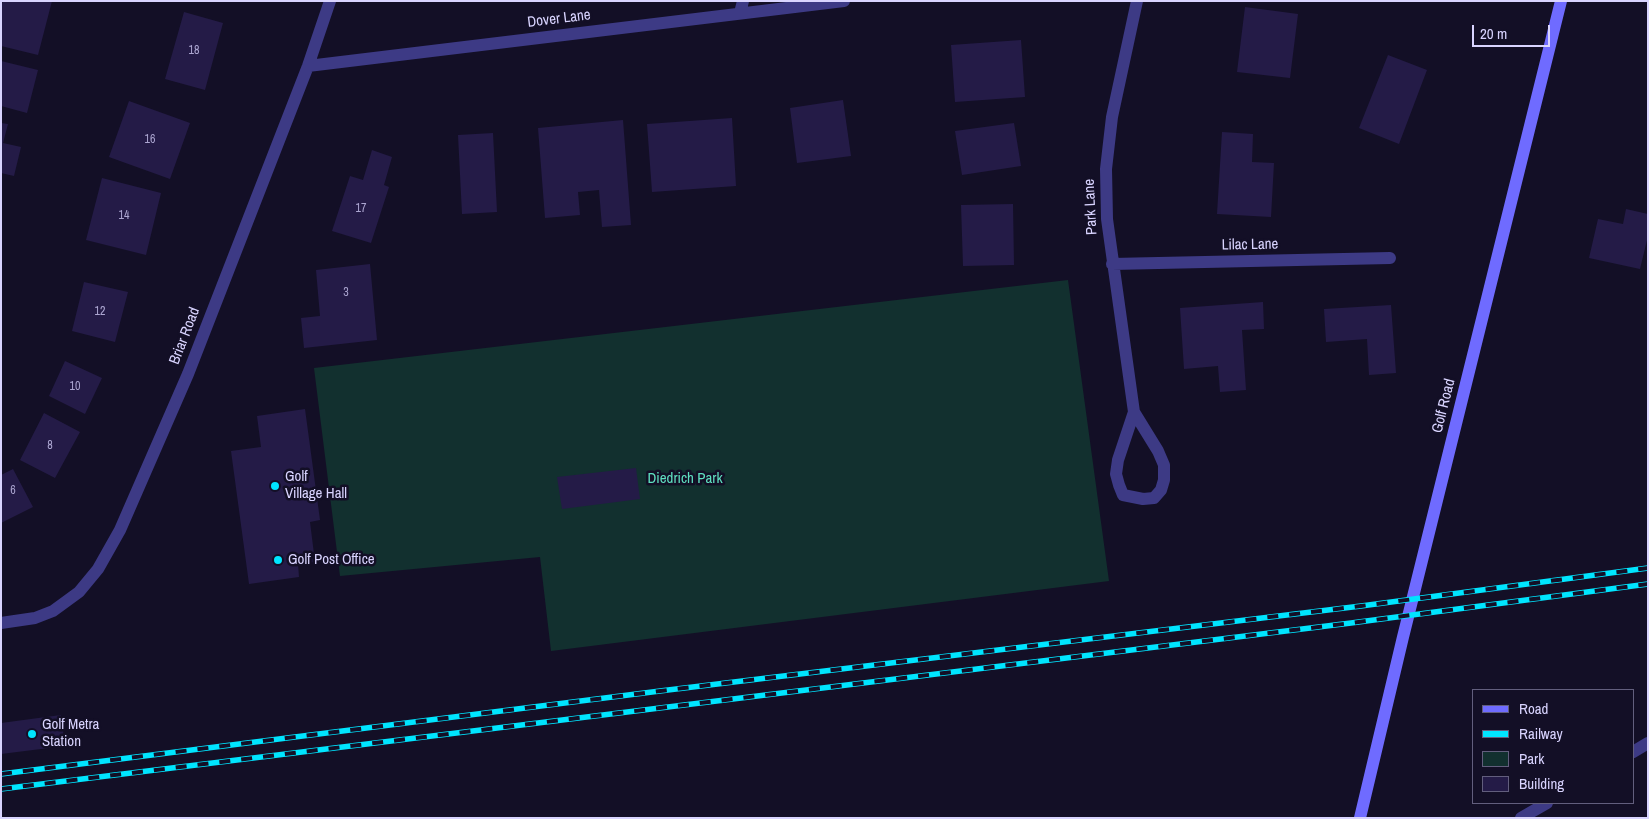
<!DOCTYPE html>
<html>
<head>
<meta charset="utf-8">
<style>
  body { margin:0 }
  #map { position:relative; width:1649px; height:819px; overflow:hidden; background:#130f26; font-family:"Archivo Narrow",sans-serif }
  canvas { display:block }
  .frame { position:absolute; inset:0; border:2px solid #d9d4ff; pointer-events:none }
  .legend { position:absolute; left:1472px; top:689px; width:162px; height:115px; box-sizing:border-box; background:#130f26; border:1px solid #625e7d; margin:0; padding:6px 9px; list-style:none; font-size:15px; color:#d9d4ff }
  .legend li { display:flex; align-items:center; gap:10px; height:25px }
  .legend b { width:25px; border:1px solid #625e7d }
  .scale { position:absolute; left:1472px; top:25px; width:78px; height:22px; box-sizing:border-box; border:2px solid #d9d4ff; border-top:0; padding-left:6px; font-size:15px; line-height:18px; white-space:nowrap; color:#d9d4ff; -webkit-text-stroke:4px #130f26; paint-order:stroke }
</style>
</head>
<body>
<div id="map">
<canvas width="1649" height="819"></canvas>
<div class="frame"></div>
<ul class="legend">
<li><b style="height:6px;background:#6f6bff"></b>Road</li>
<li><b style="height:6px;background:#00e5ff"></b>Railway</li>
<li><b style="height:14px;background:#12302f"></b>Park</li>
<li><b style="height:14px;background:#241b47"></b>Building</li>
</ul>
<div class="scale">20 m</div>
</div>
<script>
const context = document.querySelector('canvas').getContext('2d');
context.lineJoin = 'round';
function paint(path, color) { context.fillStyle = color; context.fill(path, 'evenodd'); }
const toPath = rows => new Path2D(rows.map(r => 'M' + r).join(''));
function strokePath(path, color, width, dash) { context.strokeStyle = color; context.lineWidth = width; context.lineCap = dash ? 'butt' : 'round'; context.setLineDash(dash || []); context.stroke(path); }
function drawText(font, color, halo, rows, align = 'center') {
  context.font = font + ' "Archivo Narrow",sans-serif'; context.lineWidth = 5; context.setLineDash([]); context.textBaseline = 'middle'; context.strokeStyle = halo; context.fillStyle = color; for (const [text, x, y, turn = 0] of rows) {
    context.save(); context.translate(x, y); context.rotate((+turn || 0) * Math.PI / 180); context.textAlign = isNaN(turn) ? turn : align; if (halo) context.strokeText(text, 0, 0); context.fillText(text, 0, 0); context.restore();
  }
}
paint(toPath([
  [1068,280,1109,581,551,651,540,557,340,576,314,368]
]), '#12302f');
paint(toPath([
  [3,1,52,1,38,55,1,46,1,7],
  [1245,7,1298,14,1290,78,1237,72],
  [184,12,223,23,205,90,165,79],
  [1021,40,1025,97,955,102,951,45],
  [1388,55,1427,70,1399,144,1359,128],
  [1,61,38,70,27,113,1,106],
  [843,100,851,156,797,163,790,108],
  [129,101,190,123,170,179,109,157],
  [732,118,736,186,652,192,647,124],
  [623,120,631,225,602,227,599,190,578,192,580,215,545,218,538,128],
  [1,123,8,124,3,143,21,147,14,176,1,173],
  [1014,123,1021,166,962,175,955,131],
  [1222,132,1253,134,1252,162,1274,163,1271,217,1217,214],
  [493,133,497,212,462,214,458,135],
  [372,150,392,157,384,185,389,187,371,243,332,231,350,176,363,180],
  [102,178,161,193,146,255,86,240],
  [1013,204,1014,265,963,266,961,205],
  [1626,209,1648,214,1648,236,1640,269,1589,258,1598,219,1623,224],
  [370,264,377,340,304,348,301,318,320,316,316,270],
  [84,282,128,292,115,342,72,331],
  [1263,302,1264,329,1242,330,1246,390,1220,392,1218,366,1184,369,1180,308],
  [1391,305,1396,373,1369,375,1367,339,1326,342,1324,309],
  [65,361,102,378,85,414,49,396],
  [305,409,320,520,310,522,315,562,298,564,299,577,249,584,231,451,261,447,257,416],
  [44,413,80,432,55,478,20,460],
  [636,468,640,499,562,509,557,477],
  [13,469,33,507,1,523,1,475],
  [61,715,65,746,1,754,1,723]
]), '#241b47');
strokePath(toPath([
  [1633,752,1648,743],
  [1521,818,1547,803]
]), '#3d3a85', 12);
strokePath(toPath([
  [740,13,743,1],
  [308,66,844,1],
  [1112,264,1390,258],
  [1134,412,1118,460,1116,474,1119,485,1123,495,1143,499,1154,498,1161,490,1164,480,1164,465,1158,451,1134,412,1107,219,1106,169,1112,117,1137,1],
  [1,623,35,618,53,611,79,592,98,569,120,530,188,374,308,66,330,1]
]), '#3d3a85', 12);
strokePath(toPath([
  [1360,818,1403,637,1561,1]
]), '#6f6bff', 12);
const rail = toPath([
  [1,774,668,690,1361,606,1648,568],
  [1,789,1351,623,1648,584]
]);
strokePath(rail, '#00e5ff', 5.5);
strokePath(rail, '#130f26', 4, [11]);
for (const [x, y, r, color] of [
  [275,486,5,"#00e5ff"],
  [278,560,5,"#00e5ff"],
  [32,734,5,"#00e5ff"]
]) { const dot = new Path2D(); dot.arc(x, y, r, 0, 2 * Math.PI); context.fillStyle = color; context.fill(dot); strokePath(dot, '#130f26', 2); }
drawText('12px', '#aca6d1', null, [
  ["18",194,51],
  ["16",150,140],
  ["17",361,209],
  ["14",124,216],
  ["3",346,293],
  ["12",100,312],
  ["10",75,387],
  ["8",50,446],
  ["6",13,491]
]);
drawText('15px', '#d9d4ff', '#130f26', [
  ["Dover Lane",559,19,-7],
  ["Park Lane",1091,207,-93],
  ["Lilac Lane",1250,245,-1],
  ["Briar Road",185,336,-69],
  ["Golf Road",1444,406,-76]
]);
drawText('15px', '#d9d4ff', '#130f26', [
  ["Golf",285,477],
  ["Village Hall",285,494],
  ["Golf Post Office",288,560],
  ["Golf Metra",42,725],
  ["Station",42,742]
], 'left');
drawText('15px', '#5fe0c0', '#130f26', [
  ["Diedrich Park",685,479]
]);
</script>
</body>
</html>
